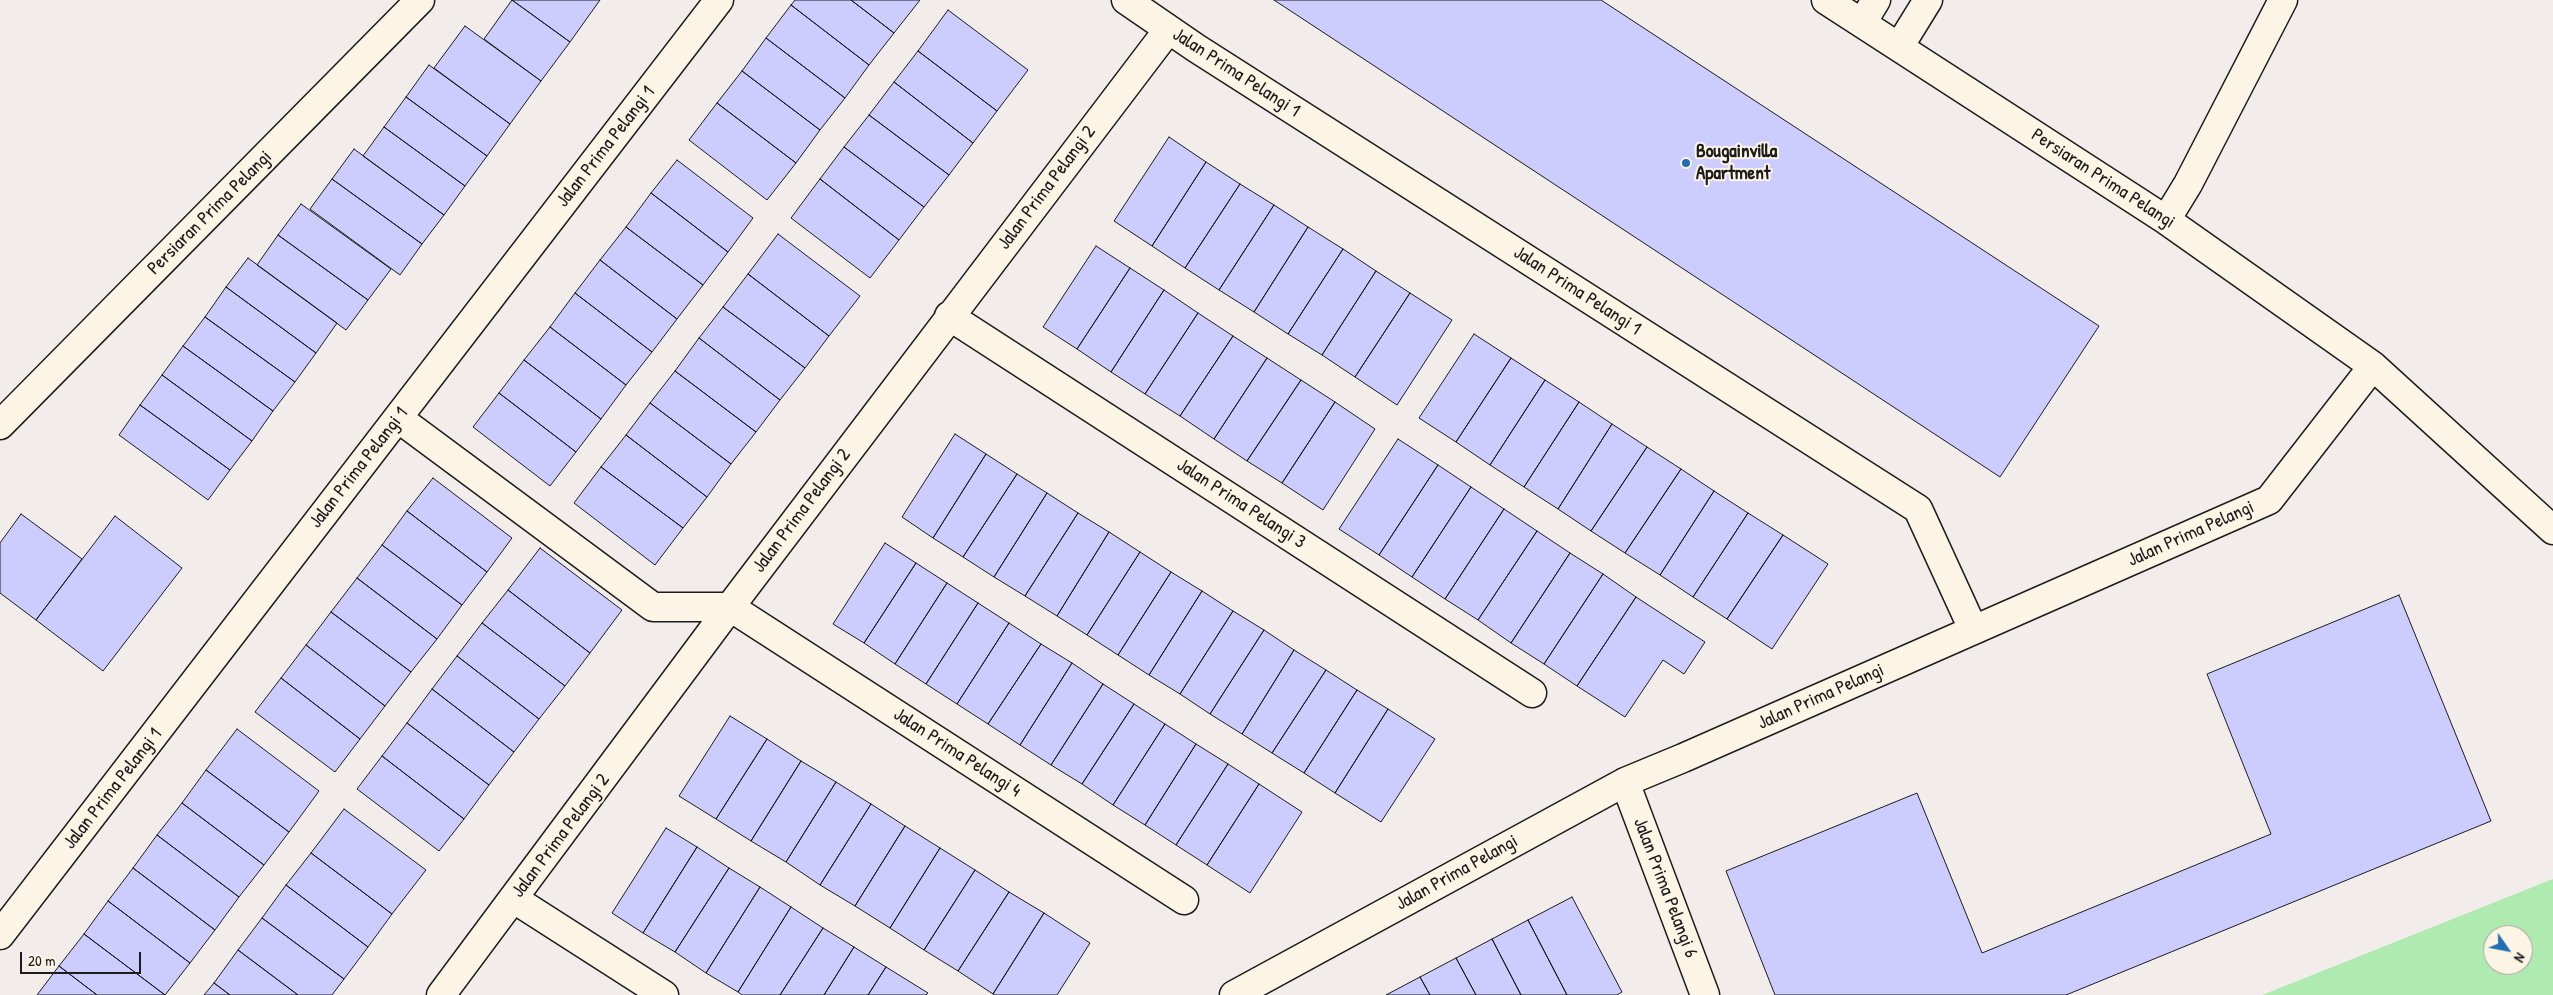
<!DOCTYPE html>
<html>
<head>
<meta charset="utf-8">
<style>
  body { margin:0 }
  #map { position:relative; width:2553px; height:995px; overflow:hidden; background:#f2edea; font-family:"Patrick Hand",sans-serif }
  canvas { display:block }
  .north { position:absolute; left:2483px; top:925px; width:50px; height:50px; box-sizing:border-box; background:#fcf5e5; border:1px solid #a29e95; border-radius:50%; rotate:123deg; font-size:14px; font-weight:700; line-height:20px; text-align:center; color:#1c1c1c }
  .north::after { content:''; display:block; margin:auto; width:18px; height:22px; background:#1f6fb2; clip-path:polygon(50% 0,100% 100%,50% 72%,0 100%) }
  .scale { position:absolute; left:20px; top:952px; width:121px; height:22px; box-sizing:border-box; border:2px solid #1c1c1c; border-top:0; padding-left:6px; font-size:15px; line-height:18px; white-space:nowrap; color:#1c1c1c; -webkit-text-stroke:4px #fcf5e5; paint-order:stroke }
</style>
</head>
<body>
<div id="map">
<canvas width="2553" height="995"></canvas>
<div class="north">N</div>
<div class="scale">20 m</div>
</div>
<script>
const context = document.querySelector('canvas').getContext('2d');
context.lineJoin = 'round';
function paint(path, color) { context.fillStyle = color; context.fill(path, 'evenodd'); }
const toPath = rows => new Path2D(rows.map(r => 'M' + r).join(''));
function strokePath(path, color, width, dash) { context.strokeStyle = color; context.lineWidth = width; context.lineCap = dash ? 'butt' : 'round'; context.setLineDash(dash || []); context.stroke(path); }
function drawText(font, color, halo, rows, align = 'center') {
  context.font = font + ' "Patrick Hand",sans-serif'; context.lineWidth = 4; context.setLineDash([]); context.textBaseline = 'middle'; context.strokeStyle = halo; context.fillStyle = color; for (const [text, x, y, turn = 0] of rows) {
    context.save(); context.translate(x, y); context.rotate((+turn || 0) * Math.PI / 180); context.textAlign = isNaN(turn) ? turn : align; if (halo) context.strokeText(text, 0, 0); context.fillText(text, 0, 0); context.restore();
  }
}
paint(toPath([
  [2553,879,2553,995,2262,995],
  [2493,935,2523,935,2523,965,2493,965]
]), '#afebb1');
const building = toPath([
  [512,0,600,0,570,42,512,0],
  [512,0,570,42,541,81,484,39,512,0],
  [795,0,851,0,894,33,869,65,791,5,795,0],
  [851,0,920,0,894,33,851,0],
  [1274,0,1601,0,2099,326,2000,477,1274,0],
  [791,5,869,65,845,98,766,38,791,5],
  [948,10,1028,70,997,111,918,51,948,10],
  [465,26,541,81,510,124,434,68,465,26],
  [766,38,845,98,820,130,742,71,766,38],
  [918,51,997,111,973,143,894,82,918,51],
  [429,65,510,124,487,156,406,97,429,65],
  [742,71,820,130,796,163,717,103,742,71],
  [894,82,973,143,949,175,869,115,894,82],
  [406,97,487,156,465,186,384,127,406,97],
  [717,103,796,163,767,200,689,140,717,103],
  [869,115,949,175,924,207,844,147,869,115],
  [384,127,465,186,444,215,363,156,384,127],
  [1169,137,1206,162,1152,246,1114,221,1169,137],
  [844,147,924,207,899,240,820,179,844,147],
  [354,149,444,215,422,244,332,179,354,149],
  [677,160,753,218,728,252,651,193,677,160],
  [1206,162,1240,184,1185,268,1152,246,1206,162],
  [332,179,422,244,400,275,310,209,332,179],
  [820,179,899,240,870,278,791,218,820,179],
  [1240,184,1274,205,1219,290,1185,268,1240,184],
  [651,193,728,252,703,285,626,227,651,193],
  [301,204,391,269,368,300,278,235,301,204],
  [1274,205,1308,227,1254,312,1219,290,1274,205],
  [626,227,703,285,677,319,600,260,626,227],
  [1308,227,1343,249,1288,334,1254,312,1308,227],
  [778,234,860,296,829,336,748,274,778,234],
  [278,235,368,300,346,330,257,265,278,235],
  [1096,246,1130,268,1077,349,1043,327,1096,246],
  [1343,249,1376,271,1322,355,1288,334,1343,249],
  [248,258,337,323,316,353,226,287,248,258],
  [600,260,677,319,652,352,575,293,600,260],
  [1130,268,1164,290,1111,372,1077,349,1130,268],
  [1376,271,1410,293,1355,377,1322,355,1376,271],
  [748,274,829,336,805,368,723,307,748,274],
  [226,287,316,353,295,382,205,317,226,287],
  [1164,290,1198,313,1145,394,1111,372,1164,290],
  [575,293,652,352,626,385,550,327,575,293],
  [1410,293,1452,320,1397,405,1355,377,1410,293],
  [723,307,805,368,780,400,699,338,723,307],
  [1198,313,1233,336,1180,416,1145,394,1198,313],
  [205,317,295,382,273,411,183,346,205,317],
  [550,327,626,385,601,419,524,360,550,327],
  [1474,334,1511,358,1456,442,1419,418,1474,334],
  [1233,336,1267,358,1214,439,1180,416,1233,336],
  [699,338,780,400,756,432,675,371,699,338],
  [183,346,273,411,252,441,162,375,183,346],
  [1267,358,1301,380,1247,461,1214,439,1267,358],
  [1511,358,1545,380,1490,465,1456,442,1511,358],
  [524,360,601,419,576,452,499,393,524,360],
  [675,371,756,432,731,464,650,403,675,371],
  [162,375,252,441,230,470,140,405,162,375],
  [1301,380,1335,402,1282,483,1247,461,1301,380],
  [1545,380,1579,402,1524,487,1490,465,1545,380],
  [499,393,576,452,550,486,473,427,499,393],
  [1335,402,1375,429,1323,510,1282,483,1335,402],
  [1579,402,1612,424,1558,509,1524,487,1579,402],
  [650,403,731,464,707,497,626,435,650,403],
  [140,405,230,470,208,500,119,435,140,405],
  [1612,424,1647,447,1591,531,1558,509,1612,424],
  [955,434,986,454,933,538,902,517,955,434],
  [626,435,707,497,683,528,601,467,626,435],
  [1398,439,1438,465,1379,555,1339,529,1398,439],
  [1647,447,1681,469,1625,553,1591,531,1647,447],
  [986,454,1017,474,963,557,933,538,986,454],
  [1438,465,1471,487,1412,577,1379,555,1438,465],
  [601,467,683,528,655,565,574,503,601,467],
  [1681,469,1714,491,1660,575,1625,553,1681,469],
  [1017,474,1047,493,994,577,963,557,1017,474],
  [433,478,512,538,487,572,407,511,433,478],
  [1471,487,1504,509,1445,599,1412,577,1471,487],
  [1714,491,1748,513,1693,597,1660,575,1714,491],
  [1047,493,1078,513,1025,596,994,577,1047,493],
  [1504,509,1537,531,1478,620,1445,599,1504,509],
  [407,511,487,572,462,605,382,545,407,511],
  [1078,513,1109,532,1057,616,1025,596,1078,513],
  [1748,513,1783,535,1727,619,1693,597,1748,513],
  [21,514,82,559,36,620,0,593,0,543,21,514],
  [115,516,182,568,103,671,36,620,115,516],
  [1537,531,1570,553,1511,643,1478,620,1537,531],
  [1109,532,1140,552,1087,635,1057,616,1109,532],
  [1783,535,1828,564,1772,649,1727,619,1783,535],
  [885,543,916,563,864,643,833,624,885,543],
  [382,545,462,605,437,639,357,578,382,545],
  [540,548,622,610,590,653,508,590,540,548],
  [1140,552,1171,572,1118,655,1087,635,1140,552],
  [1570,553,1603,574,1544,664,1511,643,1570,553],
  [916,563,947,583,895,664,864,643,916,563],
  [1171,572,1202,591,1149,675,1118,655,1171,572],
  [1603,574,1636,597,1577,686,1544,664,1603,574],
  [357,578,437,639,411,672,331,612,357,578],
  [947,583,978,603,926,684,895,664,947,583],
  [508,590,590,653,565,686,482,623,508,590],
  [1202,591,1233,611,1180,694,1149,675,1202,591],
  [2399,595,2491,821,2066,995,1775,995,1726,871,1917,793,1982,953,2271,834,2207,674,2399,595],
  [1636,597,1705,642,1684,674,1663,660,1625,717,1577,686,1636,597],
  [978,603,1009,623,957,704,926,684,978,603],
  [1233,611,1264,630,1210,714,1180,694,1233,611],
  [331,612,411,672,385,706,306,645,331,612],
  [482,623,565,686,539,719,457,656,482,623],
  [1009,623,1041,644,988,724,957,704,1009,623],
  [1264,630,1294,650,1242,734,1210,714,1264,630],
  [1041,644,1072,663,1020,745,988,724,1041,644],
  [306,645,385,706,360,739,281,678,306,645],
  [1294,650,1326,670,1272,753,1242,734,1294,650],
  [457,656,539,719,514,752,432,689,457,656],
  [1072,663,1103,684,1051,765,1020,745,1072,663],
  [1326,670,1357,690,1304,773,1272,753,1326,670],
  [281,678,360,739,335,772,255,712,281,678],
  [1103,684,1134,704,1082,784,1051,765,1103,684],
  [432,689,514,752,489,785,407,723,432,689],
  [1357,690,1388,709,1335,793,1304,773,1357,690],
  [1134,704,1165,724,1113,805,1082,784,1134,704],
  [1388,709,1435,739,1381,822,1335,793,1388,709],
  [730,716,767,739,716,819,679,796,730,716],
  [407,723,489,785,464,819,382,756,407,723],
  [1165,724,1196,744,1145,825,1113,805,1165,724],
  [237,729,319,791,289,832,206,770,237,729],
  [767,739,801,761,751,841,716,819,767,739],
  [1196,744,1228,764,1176,845,1145,825,1196,744],
  [382,756,464,819,439,851,357,789,382,756],
  [801,761,836,782,786,862,751,841,801,761],
  [1228,764,1259,784,1207,865,1176,845,1228,764],
  [206,770,289,832,264,865,182,803,206,770],
  [836,782,871,804,820,885,786,862,836,782],
  [1259,784,1302,812,1250,893,1207,865,1259,784],
  [182,803,264,865,239,897,157,835,182,803],
  [871,804,905,826,855,906,820,885,871,804],
  [344,809,426,870,392,914,311,853,344,809],
  [905,826,940,848,890,928,855,906,905,826],
  [666,828,697,847,643,933,612,913,666,828],
  [157,835,239,897,215,930,133,868,157,835],
  [697,847,729,868,675,952,643,933,697,847],
  [940,848,975,870,924,950,890,928,940,848],
  [311,853,392,914,368,947,286,885,311,853],
  [133,868,215,930,190,963,108,901,133,868],
  [729,868,760,887,706,973,675,952,729,868],
  [975,870,1009,892,958,971,924,950,975,870],
  [286,885,368,947,344,979,262,918,286,885],
  [760,887,791,907,738,992,706,973,760,887],
  [1009,892,1044,913,993,994,958,971,1009,892],
  [1572,897,1622,992,1617,995,1567,995,1528,920,1572,897],
  [108,901,190,963,165,995,84,934,108,901],
  [791,907,823,928,780,995,742,995,738,992,791,907],
  [1044,913,1090,943,1057,995,995,995,993,994,1044,913],
  [262,918,344,979,332,995,298,995,238,950,262,918],
  [1528,920,1567,995,1521,995,1492,939,1528,920],
  [823,928,854,947,824,995,780,995,823,928],
  [84,934,165,995,97,995,59,966,84,934],
  [1492,939,1521,995,1476,995,1456,958,1492,939],
  [854,947,886,967,868,995,824,995,854,947],
  [238,950,298,995,230,995,214,983,238,950],
  [1456,958,1476,995,1430,995,1420,977,1456,958],
  [59,966,97,995,37,995,59,966],
  [886,967,928,993,926,995,868,995,886,967],
  [1420,977,1430,995,1386,995,1420,977],
  [214,983,230,995,204,995,214,983]
]);
paint(building, '#ccf');
strokePath(building, '#1c1c1c', 1);
const minor = toPath([
  [1126,0,1196,48,1918,509,1973,629],
  [1826,0,2166,220,2373,366,2553,530],
  [1862,23,1876,0],
  [1899,47,1928,0],
  [2166,220,2188,184,2283,0],
  [949,316,1532,693],
  [398,418,653,607,730,607,1184,900],
  [0,425,420,0],
  [1625,782,1705,995],
  [514,899,664,995],
  [0,935,719,0],
  [441,995,730,607,1168,30],
  [1234,995,1625,782,1683,758,2269,500,2373,366]
]);
strokePath(minor, '#1c1c1c', 31);
strokePath(minor, '#fcf5e5', 28);
for (const [x, y, r, color] of [
  [1686,163,5,"#1f6fb2"]
]) { const dot = new Path2D(); dot.arc(x, y, r, 0, 2 * Math.PI); context.fillStyle = color; context.fill(dot); strokePath(dot, '#fcf5e5', 2); }
drawText('19px', '#1c1c1c', '#fcf5e5', [
  ["Jalan Prima Pelangi 1",1236,73,33],
  ["Jalan Prima Pelangi 1",606,147,-52],
  ["Persiaran Prima Pelangi",2103,179,33],
  ["Jalan Prima Pelangi 2",1047,188,-53],
  ["Persiaran Prima Pelangi",210,213,-45],
  ["Jalan Prima Pelangi 1",1577,291,33],
  ["Jalan Prima Pelangi 1",359,468,-52],
  ["Jalan Prima Pelangi 3",1241,504,33],
  ["Jalan Prima Pelangi 2",802,511,-53],
  ["Jalan Prima Pelangi",2191,534,-24],
  ["Jalan Prima Pelangi",1821,697,-24],
  ["Jalan Prima Pelangi 4",957,753,33],
  ["Jalan Prima Pelangi 1",113,789,-52],
  ["Jalan Prima Pelangi 2",561,836,-53],
  ["Jalan Prima Pelangi",1457,873,-29],
  ["Jalan Prima Pelangi 6",1665,888,69]
]);
drawText('bold 19px', '#1c1c1c', '#fcf5e5', [
  ["Bougainvilla",1696,152],
  ["Apartment",1696,174]
], 'left');
</script>
</body>
</html>
